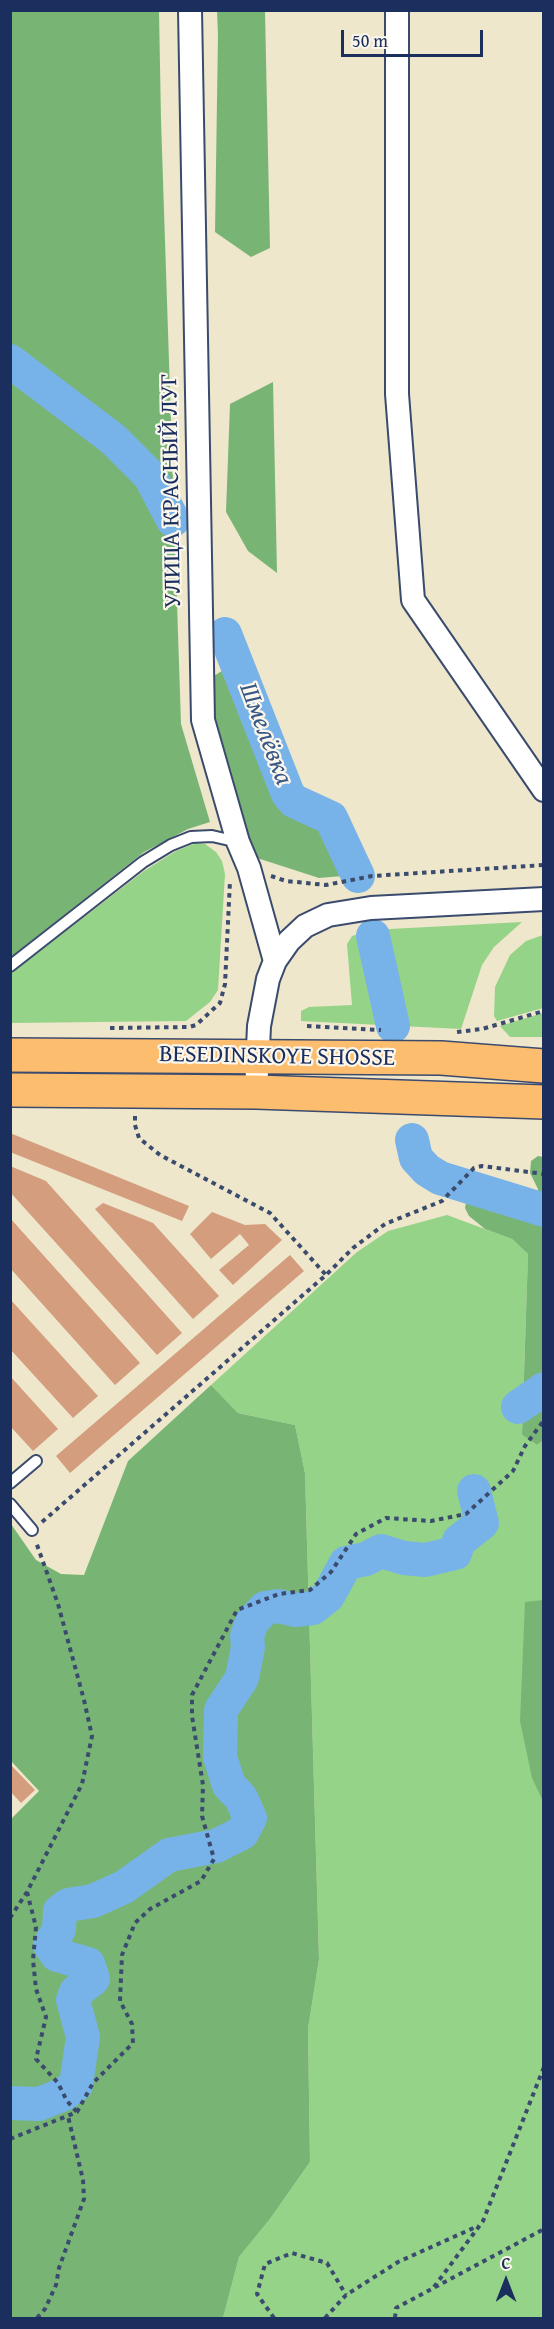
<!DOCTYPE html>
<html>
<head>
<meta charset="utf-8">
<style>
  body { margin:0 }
  #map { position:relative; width:554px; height:2329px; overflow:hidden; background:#eee7cb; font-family:"Gentium Book Plus",serif }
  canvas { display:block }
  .frame { position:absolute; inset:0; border:12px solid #1b2f5e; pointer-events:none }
  .north { position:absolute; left:476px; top:2251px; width:60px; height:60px; -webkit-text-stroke:4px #fbf7ec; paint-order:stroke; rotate:0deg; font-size:16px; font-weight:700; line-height:24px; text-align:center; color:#1b2f5e }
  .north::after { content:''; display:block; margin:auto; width:21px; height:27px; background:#1b2f5e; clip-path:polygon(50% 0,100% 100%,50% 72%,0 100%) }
  .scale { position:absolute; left:341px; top:30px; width:142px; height:27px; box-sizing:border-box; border:3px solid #1b2f5e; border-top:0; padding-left:8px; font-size:18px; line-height:21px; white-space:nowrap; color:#1b2f5e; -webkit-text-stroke:4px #fbf7ec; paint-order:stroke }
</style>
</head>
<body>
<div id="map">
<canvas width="554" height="2329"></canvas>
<div class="frame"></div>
<div class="north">С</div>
<div class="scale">50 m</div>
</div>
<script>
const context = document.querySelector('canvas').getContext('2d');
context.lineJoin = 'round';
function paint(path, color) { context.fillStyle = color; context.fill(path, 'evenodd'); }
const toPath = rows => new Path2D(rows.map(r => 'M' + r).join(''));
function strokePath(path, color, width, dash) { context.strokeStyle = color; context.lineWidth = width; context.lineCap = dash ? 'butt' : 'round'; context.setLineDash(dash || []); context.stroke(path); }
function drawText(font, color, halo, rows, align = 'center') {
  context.font = font + ' "Gentium Book Plus",serif'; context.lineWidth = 4.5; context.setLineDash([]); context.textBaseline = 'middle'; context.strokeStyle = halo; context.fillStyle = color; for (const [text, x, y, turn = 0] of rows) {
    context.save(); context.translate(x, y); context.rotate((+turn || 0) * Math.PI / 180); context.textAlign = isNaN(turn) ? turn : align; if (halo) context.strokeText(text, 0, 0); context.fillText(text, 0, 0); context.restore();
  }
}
paint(toPath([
  [196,843,205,844,216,852,222,861,225,874,218,990,210,1002,186,1021,11,1023,11,973,144,871,176,851],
  [522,922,494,947,482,965,461,1029,301,1021,301,1011,309,1007,352,1005,347,944,352,936,371,930],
  [543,935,543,1008,497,1021,494,1016,495,987,510,955,526,941],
  [543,1013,543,1037,510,1037,500,1026],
  [447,1215,512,1239,528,1254,522,1435,537,1445,544,1440,543,2318,223,2318,239,2257,270,2219,310,2162,308,2029,319,1959,305,1473,295,1425,238,1413,211,1385,357,1252,388,1231]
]), '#95d389');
paint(toPath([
  [11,10,159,11,161,120,181,724,210,822,188,829,144,852,11,957],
  [217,11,265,11,270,248,251,257,215,232,218,35],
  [273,382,277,573,248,551,226,512,230,404],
  [233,664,286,803,322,818,343,876,319,878,254,857,212,724,209,679],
  [538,1156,544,1157,544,1440,537,1445,522,1435,528,1254,512,1239,485,1229,469,1216,465,1208,467,1198,470,1196,527,1211,537,1200,538,1189,530,1173,531,1161],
  [211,1385,238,1413,295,1425,305,1473,319,1959,308,2029,310,2162,270,2219,239,2257,223,2318,11,2318,11,1819,39,1791,11,1761,11,1524,36,1560,61,1574,84,1575,128,1461],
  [543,1600,544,1600,543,1801,532,1778,520,1721,525,1602]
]), '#78b575');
strokePath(toPath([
  [10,361,113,439,150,476,173,520],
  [225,634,288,794,294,801,331,818,358,876],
  [373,936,393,1026],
  [412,1140,416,1158,427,1170,440,1178,544,1210],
  [518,1407,544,1389],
  [10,2103,39,2104,64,2094,76,2085,83,2037,73,2000,76,1992,93,1979,88,1964,57,1955,50,1945,59,1929,60,1911,68,1905,93,1901,124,1887,169,1855,216,1846,242,1833,250,1818,241,1798,229,1785,220,1757,221,1710,242,1678,248,1647,247,1636,252,1622,265,1608,278,1606,295,1610,313,1608,328,1596,346,1563,366,1559,381,1551,404,1558,425,1560,455,1553,459,1541,482,1523,474,1491]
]), '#77b3e8', 34);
paint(toPath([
  [10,1133,189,1206,182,1221,10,1152],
  [10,1166,46,1181,182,1333,157,1355,10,1192],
  [103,1203,153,1223,219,1296,193,1319,95,1209],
  [212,1212,245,1225,265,1224,282,1240,233,1285,219,1270,249,1245,240,1234,211,1259,190,1234],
  [10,1218,140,1363,115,1385,10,1268],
  [290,1255,304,1271,70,1473,56,1456],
  [10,1299,98,1396,73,1418,10,1349],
  [10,1376,58,1429,33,1451,10,1426],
  [10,1764,35,1790,21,1803,10,1791]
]), '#d49d7e');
const lane = toPath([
  [10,966,143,862,171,845,191,837,212,836,238,842],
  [10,1483,36,1461],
  [10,1504,32,1530]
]);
const street = toPath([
  [190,10,203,720,238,842,249,868,275,961],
  [397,10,397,394,413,600,544,790],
  [256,1092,259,1026,268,979,275,961,289,941,305,926,328,915,371,908,544,899]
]);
const primary = toPath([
  [10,1055,441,1058,544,1066],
  [10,1090,256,1092,544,1102]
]);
strokePath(lane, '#3b4b6e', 14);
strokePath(street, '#3b4b6e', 26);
strokePath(primary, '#3b4b6e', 36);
strokePath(toPath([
  [271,876,286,881,326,885,372,876,544,865],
  [307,1026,381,1030],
  [110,1028,189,1027,196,1025,220,1003,225,984,230,881],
  [457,1032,482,1029,544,1011],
  [135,1116,135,1125,139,1138,160,1155,270,1213,326,1275],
  [42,1522,326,1275,353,1248,385,1224,442,1201,474,1168,482,1166,544,1174],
  [27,1892,36,1927,33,1960,36,1989,46,2017,36,2059,58,2083,67,2101,77,2112],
  [10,1918,27,1892,82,1784,92,1736,84,1700,58,1604,36,1542],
  [10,2139,77,2112,93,2083,133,2043,132,2024,120,2001,122,1955,135,1923,150,1909,201,1881,214,1859,202,1816,203,1785,192,1716,192,1695,237,1610,279,1594,310,1590,331,1572,356,1534,386,1518,431,1521,466,1514,513,1471,525,1446,544,1420],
  [434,2287,483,2221,544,2067],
  [37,2318,45,2309,56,2285,59,2268,84,2199,83,2180,68,2116],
  [274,2318,257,2294,265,2264,292,2253,327,2263,346,2295],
  [325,2318,346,2295,398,2262,478,2226],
  [395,2318,396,2308,544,2229]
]), '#3b4b6e', 4, [4.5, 4.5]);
strokePath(lane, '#fff', 10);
strokePath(street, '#fff', 22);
strokePath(primary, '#fcbd6f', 33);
drawText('24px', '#1b2f5e', '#fbf7ec', [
  ["УЛИЦА КРАСНЫЙ ЛУГ",172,491,-91],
  ["BESEDINSKOYE SHOSSE",277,1057,1]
]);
drawText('italic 26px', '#375787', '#fbf7ec', [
  ["Шмелёвка",265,734,69]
]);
</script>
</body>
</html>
